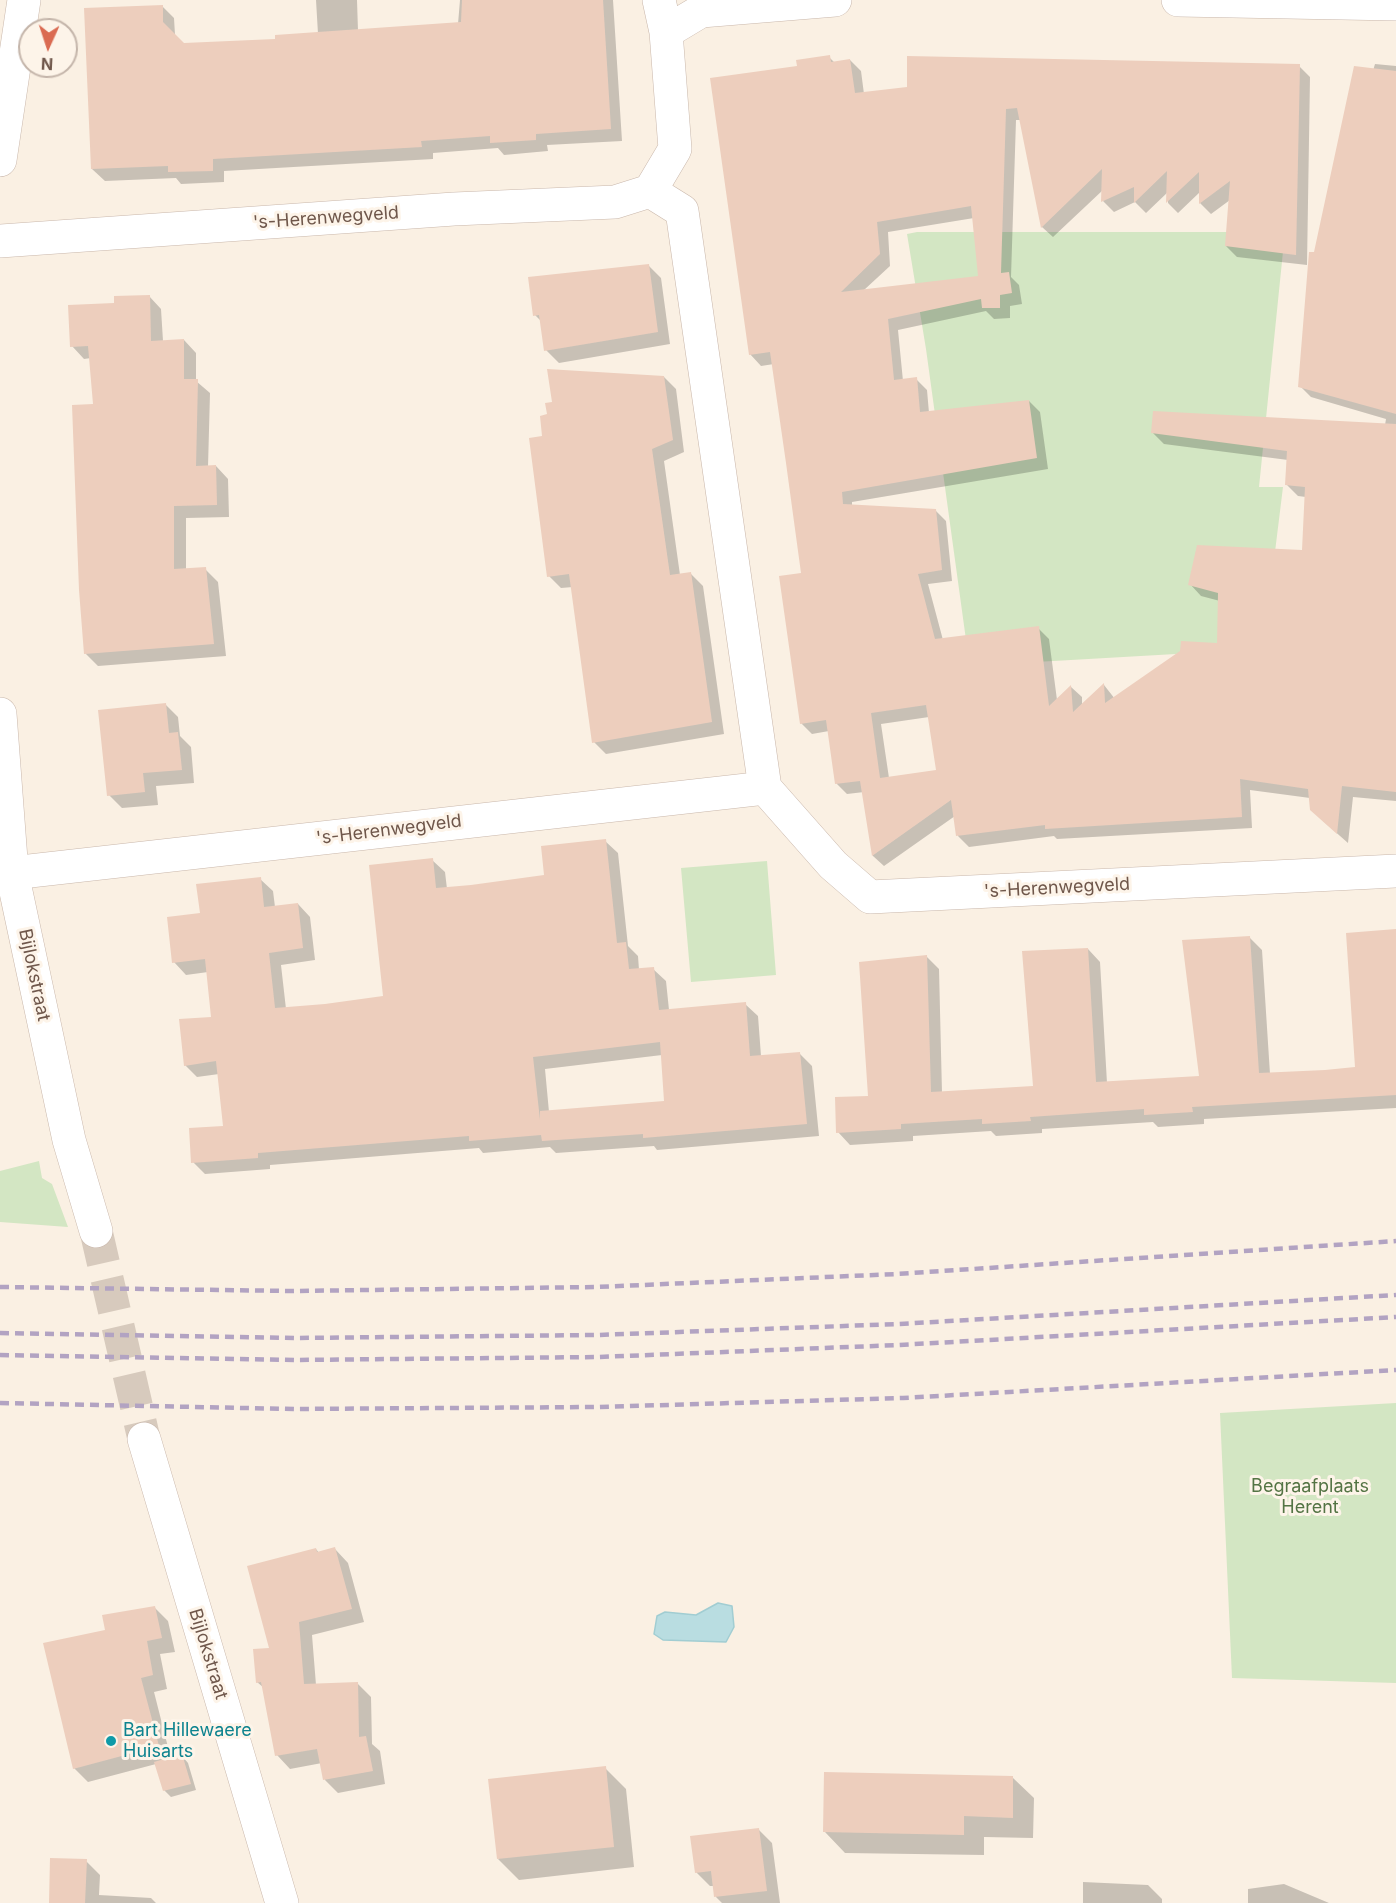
<!DOCTYPE html>
<html>
<head>
<meta charset="utf-8">
<style>
  body { margin:0 }
  #map { position:relative; width:1396px; height:1903px; overflow:hidden; background:#faf0e3; font-family:Inter,sans-serif }
  canvas { display:block }
  .north { position:absolute; left:18px; top:18px; width:60px; height:60px; box-sizing:border-box; background:#fdf4e9; border:2px solid #c4b5aa; border-radius:50%; rotate:183deg; font-size:16px; font-weight:700; line-height:24px; text-align:center; color:#6f574b }
  .north::after { content:''; display:block; margin:auto; width:21px; height:27px; background:#da6b52; clip-path:polygon(50% 0,100% 100%,50% 72%,0 100%) }
</style>
</head>
<body>
<div id="map">
<canvas width="1396" height="1903"></canvas>
<div class="north">N</div>
</div>
<script>
const context = document.querySelector('canvas').getContext('2d');
context.lineJoin = 'round';
function paint(path, color) { context.fillStyle = color; context.fill(path, 'evenodd'); }
const toPath = rows => new Path2D(rows.map(r => 'M' + r).join(''));
function strokePath(path, color, width, dash) { context.strokeStyle = color; context.lineWidth = width; context.lineCap = dash ? 'butt' : 'round'; context.setLineDash(dash || []); context.stroke(path); }
function drawText(font, color, halo, rows, align = 'center') {
  context.font = font + ' Inter,sans-serif'; context.lineWidth = 6; context.setLineDash([]); context.textBaseline = 'middle'; context.strokeStyle = halo; context.fillStyle = color; for (const [text, x, y, turn = 0] of rows) {
    context.save(); context.translate(x, y); context.rotate((+turn || 0) * Math.PI / 180); context.textAlign = isNaN(turn) ? turn : align; if (halo) context.strokeText(text, 0, 0); context.fillText(text, 0, 0); context.restore();
  }
}
paint(toPath([
  [917,232,1285,232,1259,487,1283,487,1263,649,1036,662,970,669,926,349,907,234],
  [767,861,776,975,691,982,681,868],
  [39,1161,42,1178,52,1184,68,1227,0,1222,0,1171],
  [1396,1403,1396,1683,1232,1678,1220,1413]
]), '#d3e6c3');
const water = toPath([
  [718,1603,732,1606,734,1627,726,1642,663,1640,654,1634,657,1616,665,1612,696,1615,718,1603]
]);
paint(water, '#b9dde1');
strokePath(water, '#a1cdd2', 1.5);
paint(toPath([
  [316,0,357,0,358,31,458,24,460,0,613,0,622,141,547,145,548,151,504,155,498,148,433,153,433,159,224,171,224,182,181,184,176,178,105,181,92,169,162,6,174,18,175,35,184,45,277,40,318,34],
  [829,57,835,63,850,60,861,71,864,94,1299,66,1310,77,1307,265,1237,257,1226,246,1230,200,1211,214,1200,203,1200,192,1178,213,1168,203,1168,192,1146,213,1135,202,1114,212,1103,201,1103,190,1053,237,1042,227,1021,120,1016,120,1011,277,1019,285,1022,304,1010,306,1010,318,994,319,986,311,898,330,903,381,916,379,927,390,929,413,1029,401,1040,412,1048,469,852,502,852,506,935,510,946,521,952,581,928,584,943,640,1038,628,1049,639,1057,700,1071,687,1082,697,1082,705,1104,685,1115,699,1218,644,1220,601,1201,596,1190,584,1303,552,1306,497,1298,496,1287,485,1288,460,1164,444,1153,433,1385,425,1386,419,1311,397,1300,386,1316,254,1375,64,1396,66,1396,801,1353,797,1348,843,1323,821,1310,798,1250,790,1252,828,1057,839,1054,836,969,847,958,836,955,816,884,866,873,856,864,792,847,794,836,783,829,731,812,734,801,723,803,574,774,364,761,366,750,354,798,68],
  [974,218,980,277,864,290,890,266,888,232],
  [929,717,937,772,889,778,881,724],
  [648,265,661,278,670,344,559,363,546,350,542,322,535,315],
  [149,296,161,309,163,341,184,340,196,353,196,381,210,393,208,467,216,466,228,479,229,517,186,518,186,570,205,569,218,582,226,656,98,666,85,653,94,406,91,358,84,359,72,346,116,305],
  [664,377,676,389,684,452,664,461,680,575,691,574,703,586,724,734,606,754,594,742,573,587,561,588,549,576,544,437],
  [165,704,178,717,180,736,191,747,194,783,156,786,158,805,122,808,109,795],
  [605,841,618,853,628,946,638,956,639,970,653,969,666,981,669,1010,745,1004,758,1016,761,1056,800,1054,812,1066,819,1136,657,1150,654,1146,556,1153,550,1147,483,1153,479,1148,270,1165,270,1169,205,1174,193,1162,225,1127,219,1074,197,1077,185,1065,213,1018,208,972,186,975,174,962,201,914,260,879,273,891,275,907,298,904,310,917,315,960,281,965,286,1009,385,998,432,860,445,872,447,889,546,876],
  [662,1055,665,1102,549,1112,545,1069],
  [1396,930,1396,1108,1204,1119,1204,1124,1158,1127,1153,1122,1042,1129,1042,1133,996,1136,991,1131,913,1136,913,1141,850,1145,838,1132,870,1097,926,956,939,969,942,1093,1035,1087,1088,949,1100,962,1107,1083,1200,1078,1250,938,1262,950,1270,1074,1357,1069],
  [316,1549,319,1553,335,1549,348,1563,364,1622,312,1635,316,1685,357,1683,371,1697,372,1744,380,1751,385,1784,338,1793,325,1780,322,1763,290,1769,277,1755,264,1688,257,1682],
  [154,1607,168,1621,175,1652,160,1654,167,1689,154,1692,171,1759,182,1756,188,1763,196,1790,171,1797,164,1790,156,1764,88,1782,74,1768,107,1631],
  [605,1768,626,1789,634,1867,519,1880,498,1859],
  [1013,1778,1034,1798,1033,1838,984,1837,984,1855,845,1853,825,1832],
  [758,1829,772,1843,780,1903,722,1903,716,1897,714,1886,710,1886,696,1872],
  [86,1861,100,1875,99,1895,151,1898,156,1903,50,1903],
  [1083,1882,1148,1885,1162,1899,1162,1903,1083,1903],
  [1284,1884,1329,1903,1248,1903,1248,1889]
]), '#0003');
paint(toPath([
  [462,0,603,0,611,129,536,134,536,140,490,143,490,136,421,141,422,147,213,159,213,171,168,172,168,166,91,169,84,8,163,5,163,22,184,43,275,39,275,35,461,22],
  [830,55,831,62,850,59,855,93,907,87,907,56,1300,64,1296,255,1225,246,1230,181,1199,204,1199,172,1166,203,1167,171,1134,203,1134,187,1101,202,1102,169,1041,228,1017,108,1006,109,1001,273,1009,272,1012,293,1000,295,1000,308,982,308,981,299,888,319,894,380,917,377,920,412,1029,400,1037,458,842,492,843,504,936,509,942,570,918,574,935,639,1039,626,1049,706,1071,685,1073,712,1104,683,1105,703,1180,651,1181,641,1217,643,1218,593,1188,585,1197,545,1302,550,1305,487,1285,485,1287,451,1151,433,1153,411,1396,424,1396,792,1342,786,1337,834,1310,810,1308,789,1240,779,1242,817,1045,829,1045,825,956,836,951,800,872,856,860,781,835,784,826,720,800,724,779,576,801,573,786,463,770,352,749,355,710,78,797,66,796,60],
  [971,206,978,276,841,292,880,254,877,222],
  [926,705,936,770,880,778,871,713],
  [1354,66,1396,71,1396,414,1298,387,1309,252,1314,252],
  [649,264,658,332,544,351,539,315,533,316,528,277],
  [150,295,151,341,184,339,184,379,198,379,196,466,216,465,217,505,174,506,174,569,206,567,214,644,84,654,79,590,72,405,93,404,88,346,70,347,68,305,114,303,114,296],
  [547,369,664,376,673,440,652,449,670,575,691,572,712,722,592,743,569,574,547,577,529,438,542,436,540,416,547,414,545,403,552,402],
  [166,703,169,733,178,732,182,770,143,773,145,792,107,796,98,710],
  [606,839,617,943,626,942,629,969,654,967,659,1010,746,1002,750,1056,800,1052,807,1124,643,1138,643,1134,542,1141,541,1135,469,1141,469,1136,258,1153,258,1158,191,1163,189,1128,223,1126,216,1061,184,1066,179,1019,211,1017,205,959,172,963,167,917,200,913,196,884,261,877,264,907,298,903,303,948,269,953,275,1008,325,1004,383,996,369,865,433,858,436,888,471,885,544,875,541,846],
  [660,1042,664,1101,540,1111,540,1120,533,1057],
  [1396,929,1396,1095,1192,1107,1193,1112,1144,1115,1144,1109,1030,1117,1031,1121,982,1124,982,1119,901,1124,901,1129,836,1133,835,1097,868,1096,859,962,927,955,931,1092,1033,1086,1022,951,1088,948,1096,1082,1199,1076,1182,940,1250,936,1259,1073,1325,1070,1355,1067,1346,933],
  [335,1547,352,1609,299,1622,304,1684,358,1682,359,1737,366,1736,373,1771,323,1780,317,1749,275,1756,261,1682,256,1683,253,1649,269,1648,247,1566,316,1548,317,1552],
  [155,1606,162,1638,147,1641,153,1675,141,1678,159,1746,73,1769,43,1643,105,1630,102,1615],
  [182,1754,191,1784,163,1791,154,1762],
  [606,1766,614,1847,497,1859,488,1779],
  [824,1772,1013,1776,1013,1818,964,1816,964,1835,823,1832],
  [759,1828,767,1891,714,1897,711,1871,695,1873,690,1836],
  [50,1858,87,1859,85,1903,49,1903]
]), '#edcebd');
strokePath(toPath([
  [96,1231,144,1439]
]), '#d7cabd', 33, [33, 16]);
const street = toPath([
  [659,0,666,32],
  [1178,0,1396,4],
  [0,160,24,0],
  [650,191,682,211,765,788],
  [0,241,454,209,615,202,650,191,675,149,666,32,701,11,835,0],
  [0,714,12,873,69,1140,96,1231],
  [12,873,765,788,833,865,870,897,1396,871],
  [144,1439,282,1903]
]);
strokePath(street, '#c9b7ab', 34);
strokePath(street, '#fff', 33);
strokePath(toPath([
  [0,1287,293,1291,596,1287,897,1274,1396,1241],
  [0,1333,295,1338,597,1335,899,1324,1396,1295],
  [0,1355,294,1360,599,1357,899,1345,1396,1317],
  [0,1403,294,1409,597,1407,903,1398,1396,1370]
]), '#b2a3c2', 4.5, [9, 6]);
for (const [x, y, r, color] of [
  [111,1741,6,"#0f9aa8"]
]) { const dot = new Path2D(); dot.arc(x, y, r, 0, 2 * Math.PI); context.fillStyle = color; context.fill(dot); strokePath(dot, '#fdf4e9', 2); }
drawText('18px', '#6f574b', '#fdf4e9', [
  ["'s-Herenwegveld",326,218,-4],
  ["'s-Herenwegveld",389,830,-7],
  ["'s-Herenwegveld",1057,888,-3],
  ["Bijlokstraat",34,975,78],
  ["Bijlokstraat",208,1654,73]
]);
drawText('18px', '#547444', '#fdf4e9', [
  ["Begraafplaats",1310,1487],
  ["Herent",1310,1508]
]);
drawText('18px', '#0d838f', '#fdf4e9', [
  ["Bart Hillewaere",123,1731],
  ["Huisarts",123,1752]
], 'left');
</script>
</body>
</html>
